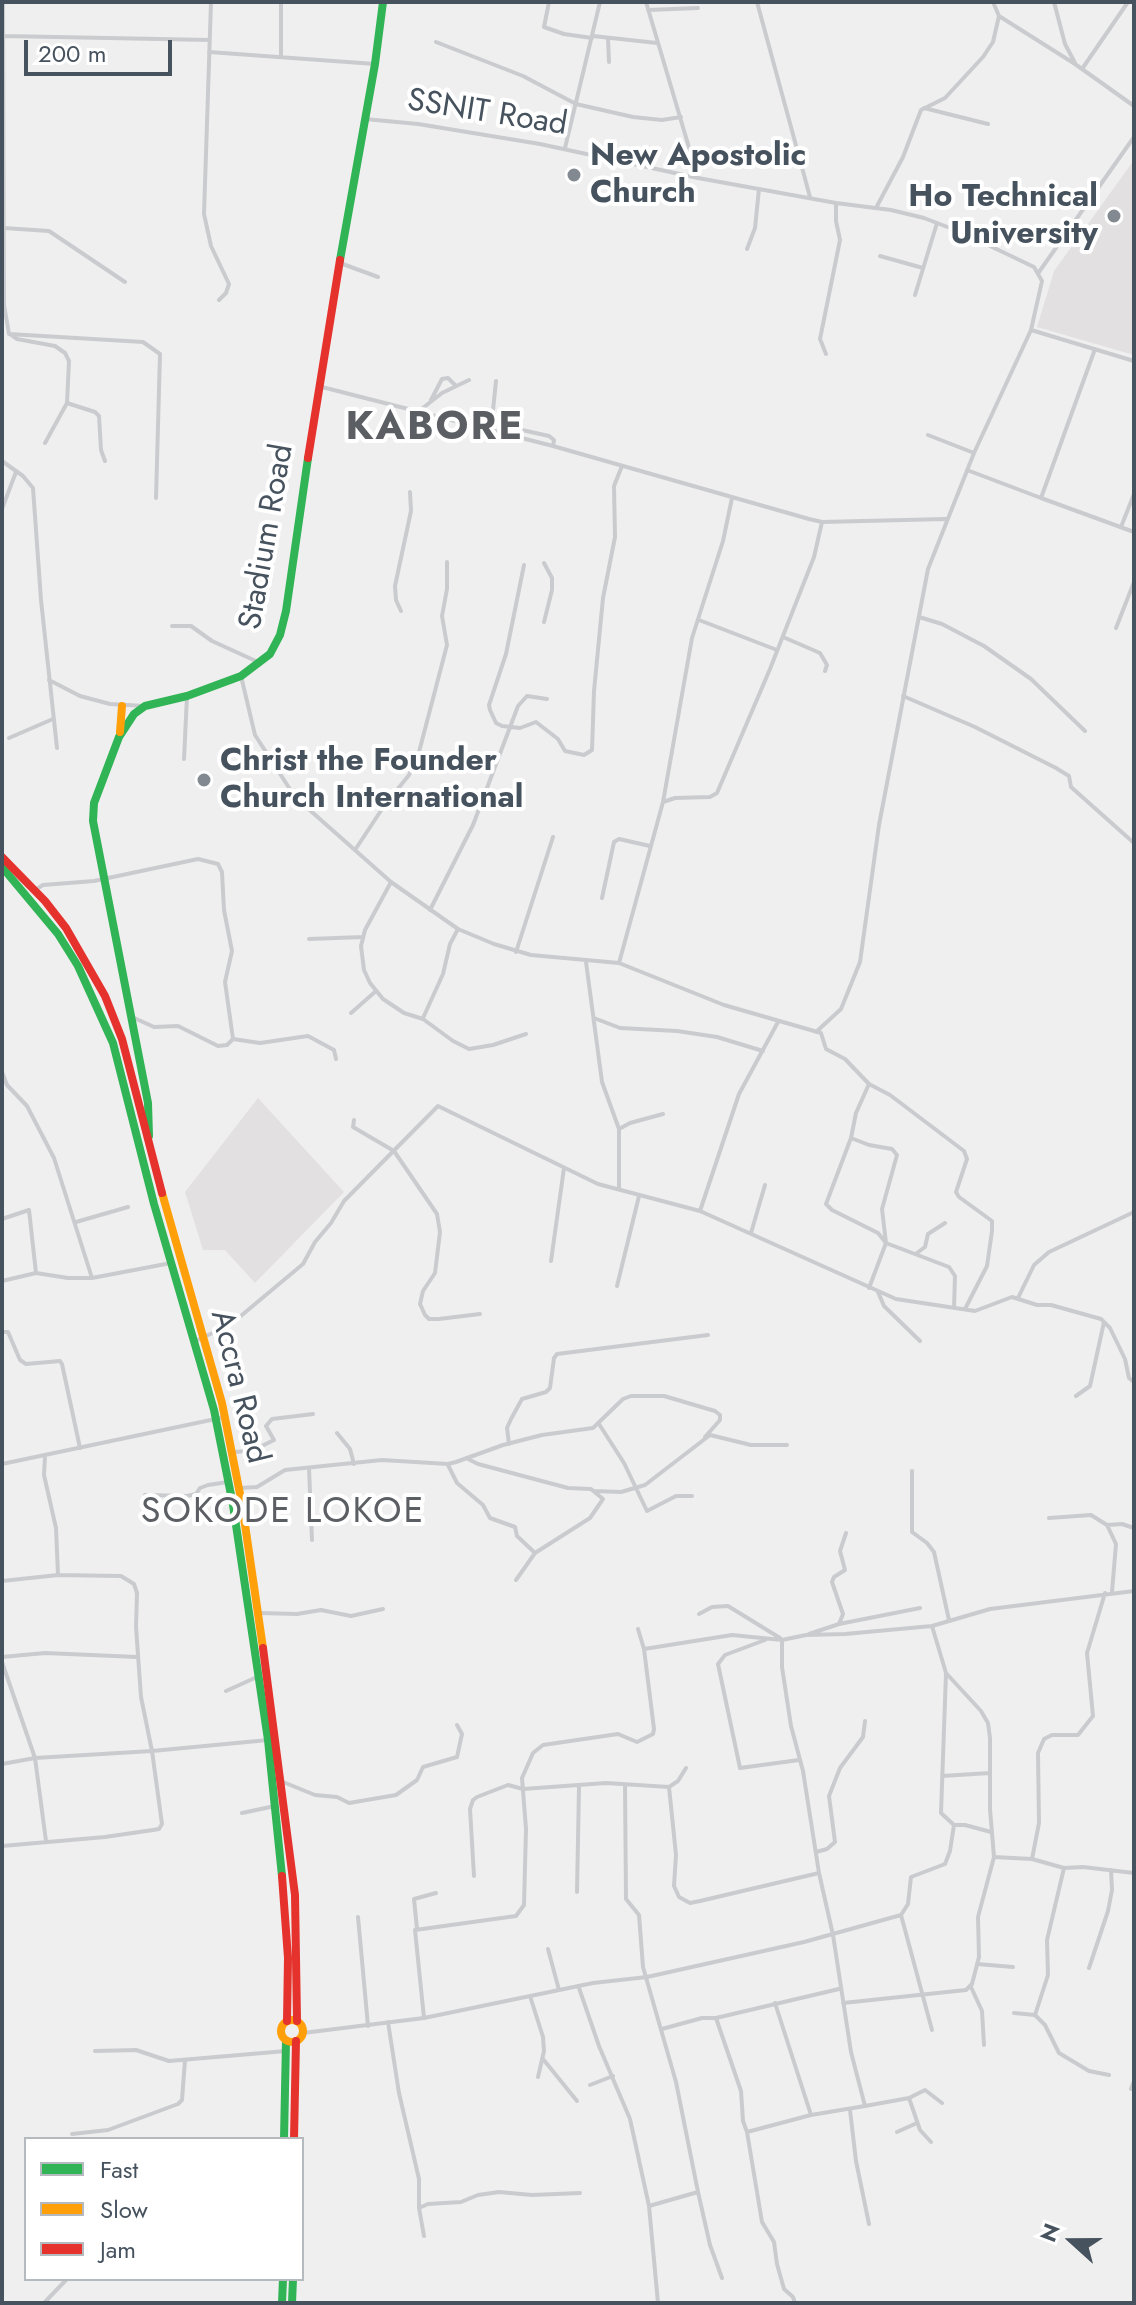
<!DOCTYPE html>
<html>
<head>
<meta charset="utf-8">
<style>
  body { margin:0 }
  #map { position:relative; width:1136px; height:2305px; overflow:hidden; background:#f0efef; font-family:Jost,sans-serif }
  canvas { display:block }
  .frame { position:absolute; inset:0; border:4px solid #46525d; pointer-events:none }
  .legend { position:absolute; left:24px; top:2137px; width:280px; height:144px; box-sizing:border-box; background:#fff; border:2px solid #b5babe; margin:0; padding:10px 14px; list-style:none; font-size:24px; color:#46525d }
  .legend li { display:flex; align-items:center; gap:16px; height:40px }
  .legend b { width:40px; border:2px solid #b5babe }
  .north { position:absolute; left:1032px; top:2201px; width:80px; height:80px; -webkit-text-stroke:6px #fff; paint-order:stroke; rotate:291deg; font-size:22px; font-weight:700; line-height:32px; text-align:center; color:#46525d }
  .north::after { content:''; display:block; margin:auto; width:28px; height:36px; background:#46525d; clip-path:polygon(50% 0,100% 100%,50% 72%,0 100%) }
  .scale { position:absolute; left:24px; top:40px; width:148px; height:36px; box-sizing:border-box; border:4px solid #46525d; border-top:0; padding-left:10px; font-size:24px; line-height:28px; white-space:nowrap; color:#46525d; -webkit-text-stroke:6px #fff; paint-order:stroke }
</style>
</head>
<body>
<div id="map">
<canvas width="1136" height="2305"></canvas>
<div class="frame"></div>
<ul class="legend">
<li><b style="height:10px;background:#30b455"></b>Fast</li>
<li><b style="height:10px;background:#ff9f0a"></b>Slow</li>
<li><b style="height:10px;background:#e5322d"></b>Jam</li>
</ul>
<div class="north">N</div>
<div class="scale">200 m</div>
</div>
<script>
const context = document.querySelector('canvas').getContext('2d');
context.lineJoin = 'round';
function paint(path, color) { context.fillStyle = color; context.fill(path, 'evenodd'); }
const toPath = rows => new Path2D(rows.map(r => 'M' + r).join(''));
function strokePath(path, color, width, dash) { context.strokeStyle = color; context.lineWidth = width; context.lineCap = dash ? 'butt' : 'round'; context.setLineDash(dash || []); context.stroke(path); }
function drawText(font, color, halo, rows, align = 'center') {
  context.font = font + ' Jost,sans-serif'; context.lineWidth = 8; context.setLineDash([]); context.textBaseline = 'middle'; context.strokeStyle = halo; context.fillStyle = color; for (const [text, x, y, turn = 0] of rows) {
    context.save(); context.translate(x, y); context.rotate((+turn || 0) * Math.PI / 180); context.textAlign = isNaN(turn) ? turn : align; if (halo) context.strokeText(text, 0, 0); context.fillText(text, 0, 0); context.restore();
  }
}
paint(toPath([
  [1134,160,1134,355,1037,327,1054,271],
  [258,1098,344,1192,255,1283,225,1250,203,1250,185,1192]
]), '#e2e0e1');
strokePath(toPath([
  [3,2,4,305],
  [211,2,204,214,211,246,229,284,226,293,219,300],
  [281,2,281,56],
  [549,2,544,27,564,34,592,38],
  [646,2,698,178],
  [757,2,810,197],
  [993,2,999,16,1075,64,1134,106],
  [1054,2,1065,44,1075,63],
  [648,10,698,8],
  [4,36,210,40],
  [593,36,657,43],
  [608,38,609,62],
  [436,42,523,76,576,104,633,117,662,120,681,117],
  [209,52,375,64],
  [1082,69,1128,2],
  [924,108,988,124],
  [365,119,418,124,540,144,698,178,836,203,891,210,924,218,963,233,1034,267,1042,281,1031,330,1134,361],
  [565,148,600,2],
  [876,208,903,157,921,110,945,98,983,57,993,42,999,16],
  [4,228,49,231,125,282],
  [747,249,755,228,759,189],
  [880,256,923,268],
  [340,263,378,277],
  [1039,272,1134,137],
  [915,295,937,223],
  [4,305,9,334,143,342,160,354,156,498],
  [10,334,17,339,55,346,65,353,69,361,67,403,45,443],
  [1095,349,1041,498,1134,532],
  [826,354,820,339,840,240,836,221,836,203],
  [496,381,492,420,495,424,549,436,554,440,553,446],
  [318,386,553,446,809,519,822,522,946,519],
  [431,400,442,379,448,378,456,386],
  [67,403,95,412,99,416,101,450,105,461],
  [419,411,442,393,469,380],
  [928,435,974,453],
  [2,461,23,476,33,488,41,600,57,748],
  [967,470,1041,498],
  [2,509,16,472],
  [1121,527,1134,494],
  [524,565,506,654,489,705,490,710,496,723,502,726,520,728,536,722,558,739,565,751,584,755,592,750,594,691,603,598,615,537,614,486,622,466],
  [401,611,396,600,395,586,411,511,410,492],
  [919,617,942,624,984,646,1031,679,1085,731],
  [699,620,777,650],
  [544,622,552,590,552,578,544,563],
  [172,626,191,626,212,641,258,662],
  [1116,628,1134,582],
  [783,637,820,653,827,665,825,671],
  [241,676,255,735,295,797,391,882,458,929,494,944,531,955,619,963,724,1005,821,1033,826,1049,845,1059,869,1084,856,1113,851,1138,869,1145,892,1149,897,1155,882,1209,886,1243,869,1288],
  [49,680,80,696,110,704,145,706],
  [903,696,975,727,1056,768,1069,776,1071,787,1134,843],
  [9,738,53,719],
  [184,759,187,696],
  [663,802,675,798,710,797,717,793,770,669,814,557,822,522],
  [355,850,384,806,409,775,419,752,447,645,442,616,447,589,447,562],
  [391,882,365,930,361,946,364,970,370,983,383,999,404,1013,423,1019,453,1041,469,1049,493,1045,526,1034],
  [35,890,43,885,94,881,198,859,218,864,222,872,224,910,232,951,225,982,233,1039],
  [602,898,614,842,619,839,650,846],
  [430,910,473,825,518,706,527,696,547,699],
  [309,939,363,937],
  [516,952,553,837],
  [586,962,602,1082,619,1129,619,1189],
  [619,963,663,802,692,638,723,541,732,498],
  [351,1013,376,991],
  [132,1017,154,1027,178,1026,218,1046,227,1045,233,1039,260,1043,308,1036,334,1050,336,1059],
  [423,1018,443,974,450,944,458,929],
  [594,1018,620,1028,677,1031,717,1037,763,1051],
  [816,1032,841,1009,860,962,879,825,928,569,974,453,1031,330],
  [2,1072,7,1085,27,1106,54,1158,92,1278],
  [869,1084,890,1095,964,1151,967,1159,956,1192,959,1197,992,1221,992,1231,987,1266,965,1309],
  [354,1120,353,1127,394,1151,437,1214,440,1232,435,1273,423,1291,420,1304,425,1315,429,1319,439,1319,480,1314],
  [619,1129,630,1123,663,1114],
  [851,1138,826,1204,832,1210,878,1233,886,1243,949,1267,955,1276,954,1308],
  [700,1211,739,1094,778,1022],
  [2,1219,29,1210,36,1273],
  [76,1222,128,1207],
  [751,1233,765,1185],
  [917,1253,925,1247,928,1234,945,1223],
  [551,1261,564,1168],
  [2,1281,36,1273,68,1278,92,1278,171,1263],
  [617,1286,639,1196],
  [878,1292,884,1306,920,1341],
  [1018,1298,1034,1265,1049,1252,1134,1212],
  [2,1332,8,1332,20,1360,26,1364,60,1361,62,1364,80,1448],
  [193,1342,230,1325,303,1264,315,1242,331,1223,344,1201,438,1106,598,1184,700,1211,896,1299,975,1311,1012,1297,1037,1305,1051,1305,1101,1319,1110,1328,1125,1359,1129,1378,1134,1382],
  [1076,1396,1090,1386,1104,1322],
  [599,1424,624,1463,647,1511,676,1496,692,1496],
  [337,1433,350,1449,354,1464],
  [509,1444,507,1428,511,1419,522,1399,546,1392,550,1388,554,1358,557,1354,708,1335],
  [233,1452,252,1451,274,1440,266,1426,272,1419,313,1414],
  [45,1456,44,1475,56,1528,58,1575],
  [468,1459,478,1464,568,1488,591,1489,603,1499,590,1518,535,1553,516,1580],
  [2,1464,225,1417],
  [448,1465,457,1483,483,1505,490,1518,515,1527,517,1536,535,1553],
  [309,1468,312,1540],
  [912,1471,912,1532,927,1543,934,1552,949,1620],
  [239,1488,257,1487,285,1470,304,1468,382,1460,448,1464,456,1462,503,1445,542,1435,593,1428,623,1399,631,1396,664,1396,715,1411,720,1415,720,1420,705,1437],
  [594,1491,621,1492,645,1485,710,1435,751,1445,787,1445],
  [145,1495,187,1496,196,1494,200,1488,208,1485,228,1482],
  [1049,1518,1091,1515,1107,1525,1116,1544,1112,1592],
  [1107,1525,1122,1524,1134,1528],
  [2,1581,58,1575,121,1576,134,1584,137,1593,136,1627,141,1697,152,1751,162,1824,159,1829,153,1830,105,1837,2,1846],
  [260,1613,297,1614,321,1610,351,1616,383,1609],
  [699,1614,712,1607,728,1606,780,1638],
  [839,1624,843,1614,832,1582,834,1577,845,1570,840,1551,846,1533],
  [932,1626,946,1673,941,1813,954,1825,965,1825,991,1832],
  [809,1634,839,1624,920,1608],
  [765,1640,725,1655,718,1664,740,1768,799,1760],
  [644,1649,732,1635,782,1640,806,1635,845,1634,932,1626,990,1609,1134,1591],
  [2,1657,45,1653,137,1657],
  [2,1662,35,1758,46,1841],
  [226,1691,257,1677],
  [2,1764,35,1758,152,1751,268,1740],
  [942,1776,990,1773],
  [283,1782,315,1795,337,1797,349,1803,396,1795,417,1780,423,1767,457,1757,462,1734,457,1725],
  [625,1785,626,1899,639,1915,643,1967,676,2082,698,2192,649,2206,658,2303],
  [669,1787,676,1855,674,1886,679,1897,690,1903,700,1901,819,1873],
  [242,1813,275,1806],
  [816,1852,827,1849,835,1842,829,1796,840,1768,863,1737,865,1721],
  [994,1857,1032,1859,1064,1868,1083,1867,1134,1873],
  [1032,1859,1039,1823,1038,1753,1044,1739,1052,1735,1078,1735,1093,1716,1087,1653,1105,1593],
  [1064,1868,1047,1940,1048,1975,1035,2015,1045,2025,1059,2053,1089,2071,1109,2075],
  [474,1876,470,1809,473,1800,477,1797,508,1785,523,1789,606,1783,669,1787,678,1781,686,1768],
  [577,1892,579,1787],
  [901,1915,932,2030],
  [358,1917,368,2026],
  [417,1929,414,1899,436,1893],
  [548,1949,559,1990],
  [977,1964,1013,1967],
  [1089,1968,1108,1911,1112,1890,1111,1870],
  [971,1987,982,2011,984,2045],
  [579,1988,599,2046,630,2119,649,2206],
  [530,1996,543,2037,544,2051,538,2077],
  [775,2003,811,2115],
  [843,2003,966,1990,972,1984,979,1957,978,1917,994,1857,990,1809,990,1738,988,1723,981,1711,946,1673],
  [1014,2013,1035,2015],
  [424,2018,415,1930,516,1916,524,1905,526,1829,522,1778,533,1753,543,1745,618,1734,637,1742,653,1734,654,1729,644,1649,638,1629],
  [716,2018,839,1989],
  [388,2022,399,2093,419,2179,419,2208,424,2236],
  [662,2029,702,2018,716,2018,741,2091,743,2121,747,2132,811,2115,865,2106,851,2052,833,1935,819,1873,803,1771,791,1726,782,1667,782,1640],
  [303,2033,424,2018,593,1983,647,1977,804,1942,901,1915,908,1904,911,1877,945,1864,950,1851,954,1825],
  [95,2051,136,2050,169,2061,286,2051],
  [543,2059,577,2101],
  [590,2085,613,2076],
  [1131,2089,1134,2081],
  [909,2098,920,2130,931,2142],
  [865,2106,909,2098,925,2090,942,2103],
  [850,2110,856,2161,869,2224],
  [747,2132,762,2222,774,2242,777,2264,784,2289,793,2297,795,2303],
  [897,2132,917,2123],
  [72,2134,108,2130,178,2104,182,2100,185,2060],
  [698,2192,710,2245,722,2278],
  [419,2208,428,2204,461,2202,478,2195,499,2192,532,2195,580,2193],
  [44,2303,67,2279]
]), '#c9cbce', 4);
strokePath(toPath([
  [340,260,375,64,383,2],
  [2,867,58,934,78,966,113,1043,154,1204,214,1410,233,1505,268,1740,282,1876],
  [149,1136,148,1103,93,821,94,803,119,737,134,714,145,706,187,696,241,676,270,654,280,635,286,611,308,458],
  [284,2139,286,2041],
  [282,2303,283,2279],
  [292,2303,293,2279]
]), '#30b455', 8);
strokePath(toPath([
  [120,732,122,706],
  [162,1193,222,1403,242,1504,263,1648],
  '281 2031a11 11 0 1 1 22 0a11 11 0 1 1-22 0Z'
]), '#ff9f0a', 8);
strokePath(toPath([
  [308,458,340,260],
  [2,857,45,901,66,928,105,996,122,1039,162,1193],
  [263,1648,295,1895,297,2021],
  [282,1876,288,1958,287,2021],
  [294,2139,296,2041]
]), '#e5322d', 8);
for (const [x, y, r, color] of [
  [574,175,8,"#828990"],
  [1114,216,8,"#828990"],
  [204,780,8,"#828990"]
]) { const dot = new Path2D(); dot.arc(x, y, r, 0, 2 * Math.PI); context.fillStyle = color; context.fill(dot); strokePath(dot, '#fff', 3); }
drawText('32px', '#46525d', '#fff', [
  ["SSNIT Road",487,114,9],
  ["Stadium Road",268,537,-80],
  ["Accra Road",238,1387,76]
]);
drawText('bold 32px', '#46525d', '#fff', [
  ["New Apostolic",590,157],
  ["Church",590,194],
  ["Ho Technical",1098,198,"right"],
  ["University",1098,235,"right"],
  ["Christ the Founder",220,762],
  ["Church International",220,799]
], 'left');
context.letterSpacing = '2px';
drawText('36px', '#5b5f64', '#fff', [
  ["SOKODE LOKOE",283,1513]
]);
context.letterSpacing = '0px';
context.letterSpacing = '2px';
drawText('bold 40px', '#5b5f64', '#fff', [
  ["KABORE",435,429]
]);
context.letterSpacing = '0px';
</script>
</body>
</html>
